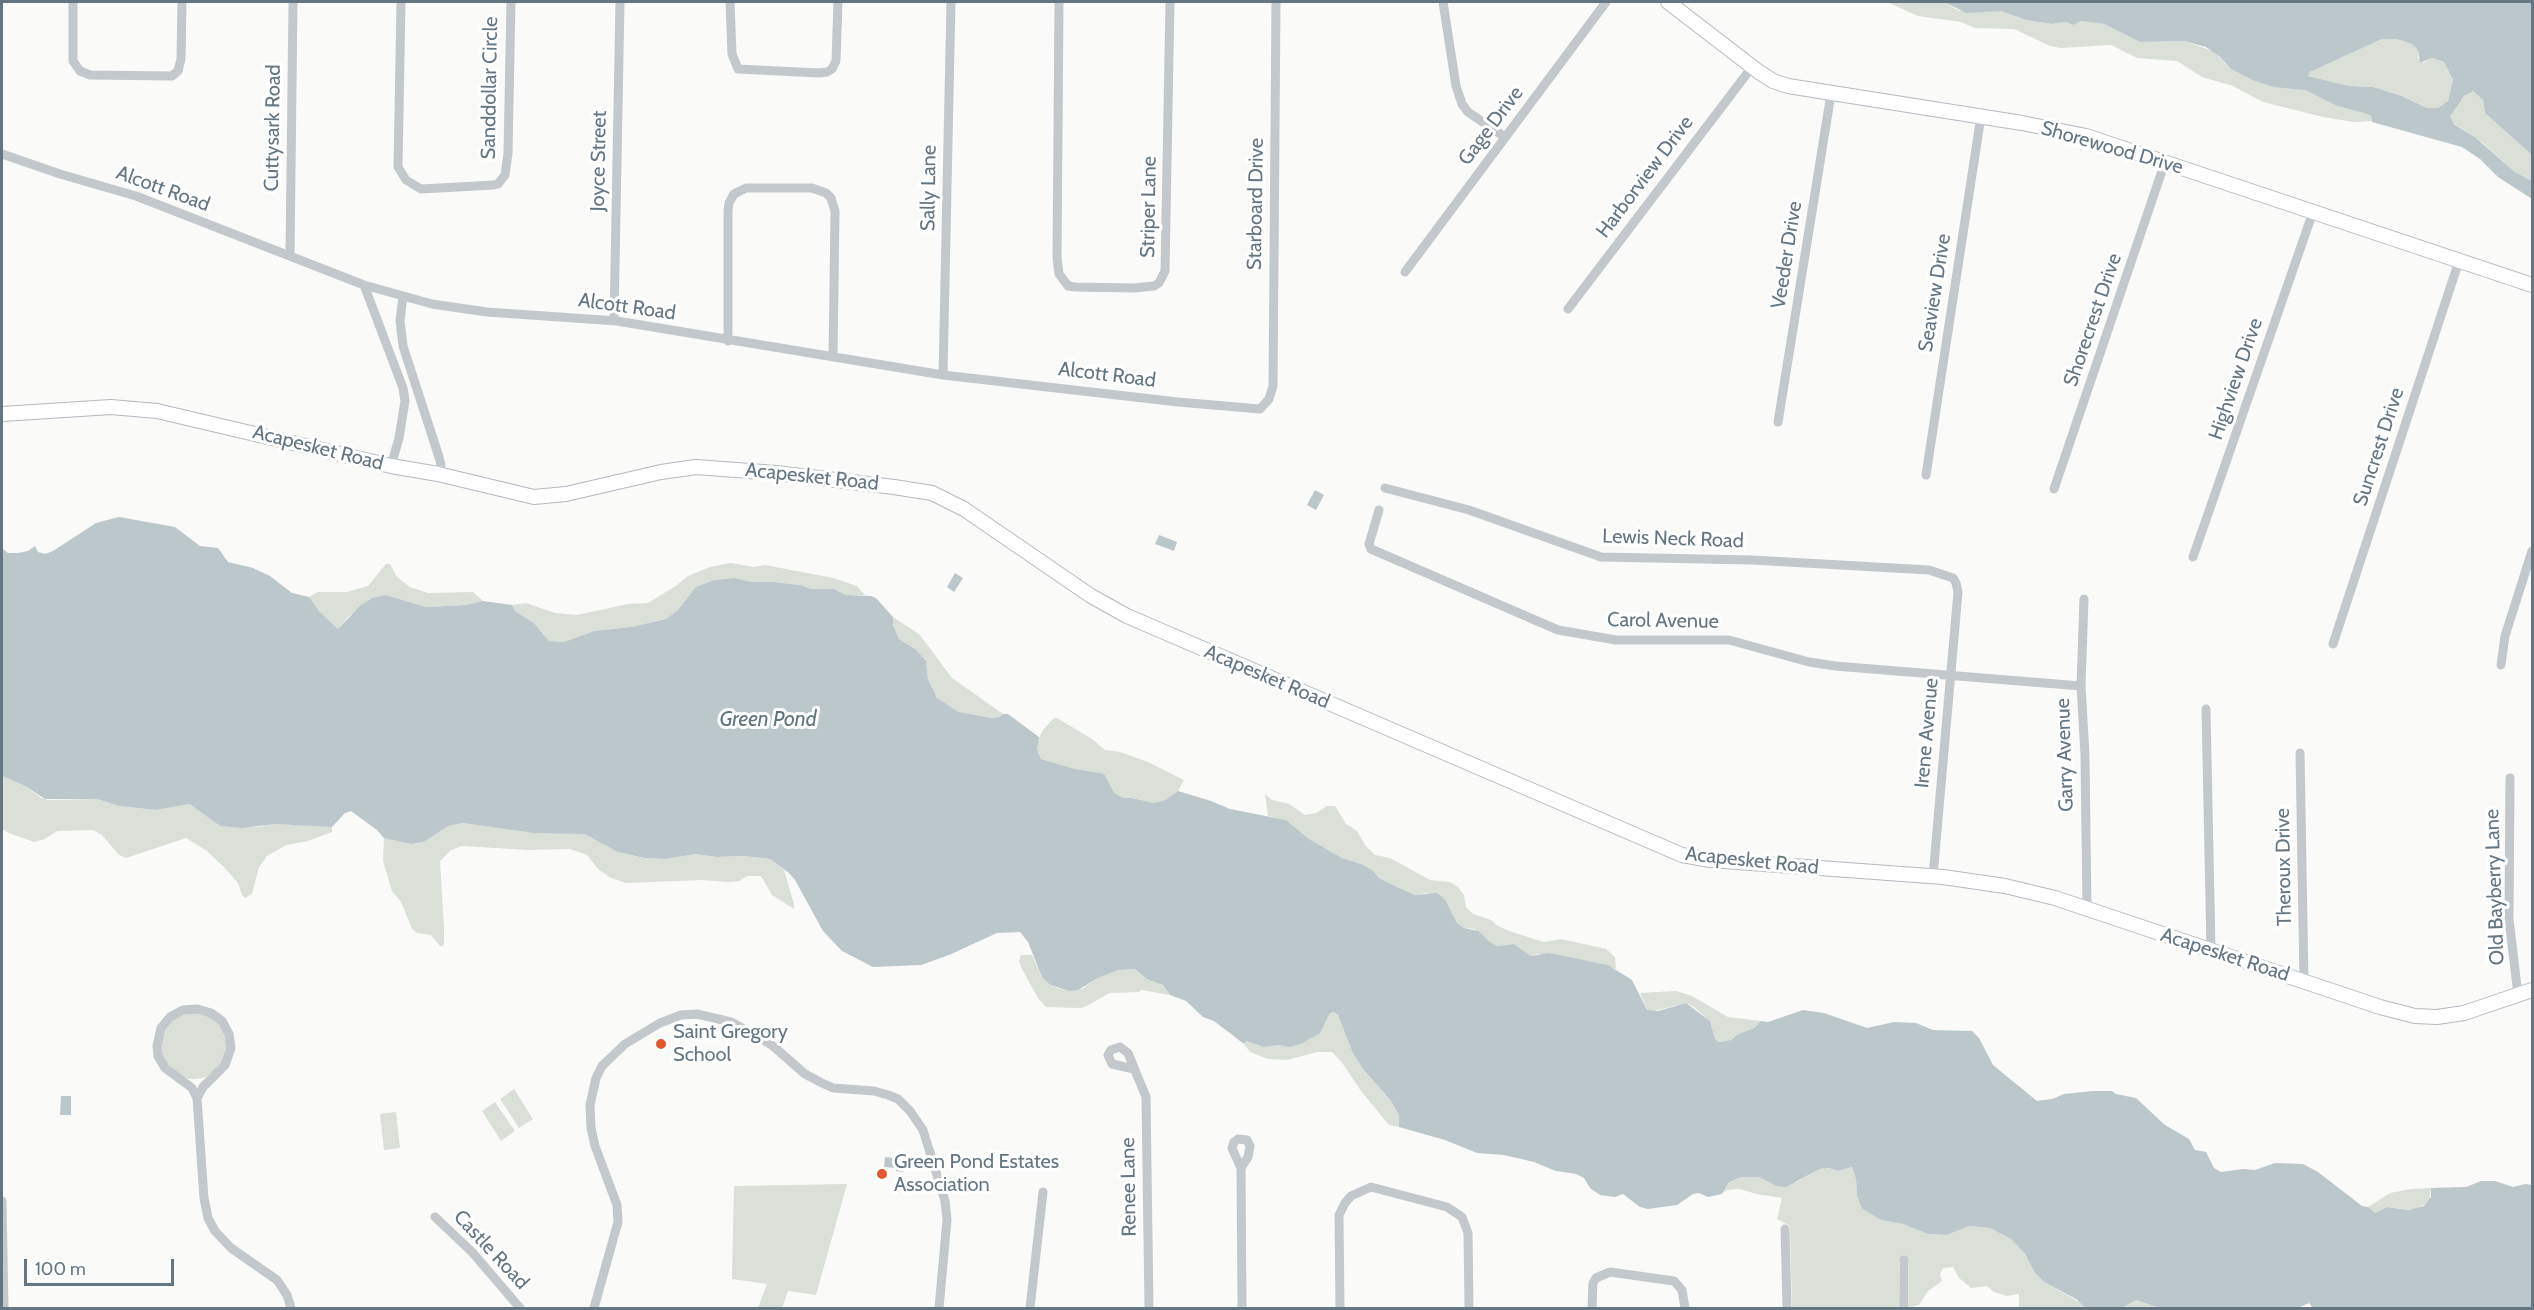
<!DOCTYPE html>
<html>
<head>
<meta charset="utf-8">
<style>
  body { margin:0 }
  #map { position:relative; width:2534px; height:1310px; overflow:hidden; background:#fafaf8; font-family:Cabin,sans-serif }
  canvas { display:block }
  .frame { position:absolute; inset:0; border:3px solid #657683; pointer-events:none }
  .scale { position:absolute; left:24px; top:1259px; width:150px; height:27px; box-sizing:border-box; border:3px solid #657683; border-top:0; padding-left:8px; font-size:18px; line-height:21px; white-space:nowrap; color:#657683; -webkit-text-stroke:4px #fff; paint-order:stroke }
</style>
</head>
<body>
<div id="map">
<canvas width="2534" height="1310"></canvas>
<div class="frame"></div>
<div class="scale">100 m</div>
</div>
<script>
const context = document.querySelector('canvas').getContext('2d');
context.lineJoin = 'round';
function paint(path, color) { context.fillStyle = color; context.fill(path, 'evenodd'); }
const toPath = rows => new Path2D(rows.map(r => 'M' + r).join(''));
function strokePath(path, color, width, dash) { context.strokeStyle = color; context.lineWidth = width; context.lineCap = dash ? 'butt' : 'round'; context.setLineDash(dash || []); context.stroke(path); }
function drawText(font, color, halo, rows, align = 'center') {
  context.font = font + ' Cabin,sans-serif'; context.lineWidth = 6; context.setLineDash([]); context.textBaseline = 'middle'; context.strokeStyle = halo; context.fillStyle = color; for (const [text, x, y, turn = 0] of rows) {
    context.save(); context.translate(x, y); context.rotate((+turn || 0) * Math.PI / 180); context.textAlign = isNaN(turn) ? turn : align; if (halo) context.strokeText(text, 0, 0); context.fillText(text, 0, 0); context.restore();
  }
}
paint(toPath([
  [1887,2,1944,2,1959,11,2001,11,2026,20,2052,24,2066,22,2074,25,2081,21,2104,24,2140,42,2184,41,2213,51,2231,69,2252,80,2305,90,2337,106,2364,113,2371,116,2372,121,2354,122,2323,117,2263,102,2233,86,2202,77,2177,61,2137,58,2111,45,2061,48,2050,46,2014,29,1975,28,1961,22,1918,16],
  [2382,39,2396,39,2412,44,2418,50,2418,58,2423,63,2432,58,2444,62,2453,80,2448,101,2438,108,2427,108,2402,96,2373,87,2349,86,2308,76,2310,72],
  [2473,91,2483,100,2485,113,2532,155,2532,181,2515,172,2483,143,2451,121,2450,116,2457,104,2468,93],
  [731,563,754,567,765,565,833,578,857,586,865,595,846,595,838,591,811,589,800,585,774,582,752,582,734,578,715,580,690,595,678,610,666,619,631,627,594,631,564,642,549,641,534,623,515,611,512,605,526,603,555,613,577,615,628,604,648,603,677,585,688,576,710,567],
  [386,564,390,564,397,577,410,587,428,593,473,592,483,601,465,605,426,607,386,595,372,598,348,617,338,629,319,611,309,597,318,592,347,592,368,586],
  [893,617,920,635,952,678,1003,714,999,717,992,718,959,712,937,698,928,679,926,661,916,651,899,639,893,625],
  [1057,718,1092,739,1105,750,1120,752,1148,762,1184,780,1178,791,1165,800,1154,803,1132,798,1123,798,1114,793,1105,775,1101,773,1075,769,1041,759,1037,749,1038,740,1043,730,1053,719],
  [2,776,25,786,41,798,49,800,97,799,119,806,156,810,191,804,220,826,257,827,276,824,324,825,332,827,332,832,308,841,286,845,267,856,259,867,252,894,245,898,242,895,238,883,225,868,207,851,186,838,126,858,119,855,102,835,93,830,57,831,45,839,34,842,9,833,2,829],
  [1265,794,1272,800,1289,804,1305,815,1316,813,1327,806,1335,806,1346,824,1357,831,1365,845,1375,855,1390,858,1430,880,1450,882,1458,887,1464,895,1466,907,1473,914,1491,920,1498,926,1512,932,1544,942,1561,939,1606,949,1615,957,1616,969,1604,964,1561,956,1538,954,1531,956,1514,944,1497,946,1490,942,1474,929,1464,928,1457,923,1446,901,1426,893,1415,895,1397,887,1379,878,1371,870,1361,864,1342,858,1309,839,1286,820,1268,816],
  [463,823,545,833,563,832,586,834,622,853,644,858,666,859,696,854,716,857,743,856,770,859,784,870,794,904,794,909,772,895,761,876,747,876,739,881,728,882,702,880,626,883,611,878,598,869,587,855,570,849,529,850,462,846,451,850,440,861,444,928,444,942,443,946,440,946,431,935,417,933,412,929,401,902,392,891,383,861,384,838,416,844,424,842,448,826],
  [1021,955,1032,955,1042,977,1050,985,1057,988,1069,991,1082,989,1098,978,1118,970,1135,969,1145,977,1163,985,1170,995,1141,990,1139,992,1109,993,1087,1006,1080,1008,1046,1007,1038,998,1022,969,1019,961],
  [1676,991,1692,996,1728,1017,1761,1021,1754,1028,1738,1034,1731,1040,1719,1042,1715,1039,1710,1021,1694,1007,1686,1003,1653,1011,1647,1010,1640,993],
  [1334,1012,1338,1015,1364,1070,1391,1101,1399,1115,1399,1127,1389,1125,1361,1091,1341,1061,1332,1052,1317,1052,1287,1060,1268,1059,1250,1052,1244,1044,1246,1041,1264,1047,1279,1045,1294,1046,1301,1044,1319,1033,1330,1013],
  '161 1046a33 33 0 1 1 66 0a33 33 0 1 1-66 0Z',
  [514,1089,533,1119,519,1128,500,1099],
  [495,1102,515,1131,501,1141,482,1111],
  [396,1112,400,1148,384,1150,380,1114],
  [1852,1167,1856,1179,1857,1196,1869,1213,1881,1220,1903,1224,1928,1234,1947,1235,1969,1226,1990,1228,2011,1239,2025,1254,2035,1273,2044,1282,2079,1302,2136,1300,2162,1308,2019,1308,2019,1294,2007,1296,1994,1292,1987,1286,1971,1288,1959,1278,1953,1267,1943,1268,1940,1274,1942,1281,1928,1291,1919,1305,1911,1307,1909,1306,1909,1262,1907,1259,1901,1258,1899,1262,1900,1308,1792,1308,1790,1226,1777,1219,1782,1198,1757,1194,1739,1189,1727,1190,1723,1193,1729,1182,1748,1175,1759,1177,1776,1186,1797,1182,1820,1169,1829,1168,1838,1171],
  [847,1184,816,1295,788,1291,782,1308,758,1308,767,1284,732,1279,734,1186],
  [2431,1188,2429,1202,2414,1210,2387,1207,2375,1213,2368,1207,2390,1193,2411,1189]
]), '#dadfd7');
paint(toPath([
  [1944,2,2532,2,2532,155,2485,113,2483,100,2473,91,2464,96,2450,116,2454,124,2476,138,2515,172,2532,181,2532,199,2498,177,2480,159,2462,147,2372,122,2371,116,2364,113,2337,106,2305,90,2274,87,2252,80,2231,69,2220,57,2206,47,2184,41,2140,42,2104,24,2081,21,2074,25,2066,22,2052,24,2026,20,2001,11,1966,13],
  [2382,39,2396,39,2412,44,2418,50,2420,63,2432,58,2444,62,2453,80,2448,101,2438,108,2427,108,2402,96,2373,87,2349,86,2308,76,2310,72],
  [1315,490,1324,495,1316,510,1307,505],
  [119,517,175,527,200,546,218,548,228,562,253,568,270,576,292,593,309,597,319,611,338,629,360,606,372,598,386,595,426,607,465,605,483,601,512,605,515,611,534,623,549,641,564,642,594,631,631,627,666,619,678,610,696,587,715,580,734,578,752,582,774,582,800,585,811,589,834,589,846,595,871,596,876,598,893,617,893,625,899,639,916,650,926,661,928,679,937,698,959,712,992,718,999,717,1003,714,1008,714,1039,737,1037,749,1041,759,1075,769,1101,773,1105,775,1114,793,1123,798,1132,798,1154,803,1165,800,1178,791,1211,801,1230,809,1286,820,1309,839,1342,858,1361,864,1372,870,1379,878,1397,887,1415,895,1437,893,1446,901,1457,923,1464,928,1478,931,1490,942,1497,946,1514,944,1531,956,1549,953,1608,965,1632,980,1647,1010,1658,1011,1686,1003,1710,1021,1715,1039,1719,1042,1731,1040,1738,1034,1754,1028,1761,1021,1768,1022,1803,1010,1824,1013,1867,1028,1894,1022,1916,1023,1933,1030,1972,1031,1979,1038,1993,1065,2037,1101,2052,1099,2064,1094,2093,1091,2112,1091,2116,1094,2136,1098,2165,1125,2189,1139,2195,1150,2206,1152,2214,1168,2221,1172,2243,1169,2255,1170,2275,1163,2303,1164,2318,1172,2362,1206,2368,1207,2375,1213,2387,1207,2409,1210,2424,1206,2431,1197,2431,1188,2466,1187,2481,1181,2495,1181,2513,1187,2525,1184,2532,1185,2532,1308,2313,1308,2309,1303,2298,1308,2160,1308,2136,1300,2121,1308,2086,1308,2076,1299,2044,1282,2035,1273,2025,1254,2011,1239,1990,1228,1969,1226,1947,1235,1928,1234,1903,1224,1881,1220,1869,1213,1862,1208,1857,1196,1856,1179,1852,1167,1838,1171,1829,1168,1820,1169,1786,1187,1776,1186,1759,1177,1742,1177,1729,1182,1722,1194,1708,1197,1699,1193,1693,1194,1677,1205,1648,1209,1640,1207,1623,1194,1615,1197,1600,1195,1590,1188,1584,1178,1576,1174,1556,1171,1534,1162,1504,1155,1477,1153,1445,1140,1399,1127,1399,1115,1391,1101,1364,1070,1353,1053,1338,1015,1334,1012,1330,1013,1320,1033,1301,1044,1290,1047,1279,1045,1264,1047,1246,1041,1244,1044,1214,1021,1203,1017,1186,1001,1170,995,1163,985,1147,979,1135,969,1118,970,1098,978,1078,990,1069,991,1050,985,1042,977,1028,942,1020,932,997,933,949,955,921,965,873,967,842,951,823,931,795,880,789,873,770,859,743,856,716,857,696,854,666,859,644,858,618,852,585,834,535,833,463,823,448,826,424,842,412,844,384,838,377,830,351,811,345,813,332,827,276,824,242,828,220,826,190,804,156,810,119,806,97,799,45,799,25,786,2,776,2,548,8,553,18,553,28,551,35,546,38,552,45,554,53,551,96,523],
  [1159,535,1177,542,1174,551,1155,544],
  [955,573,963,578,954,592,947,587],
  [61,1096,71,1096,71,1115,60,1115],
  [885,1157,904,1159,903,1172,896,1171,896,1168,884,1167]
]), '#bbc7cb');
const secondary = toPath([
  [1668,2,1759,72,1773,81,1788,86,2022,123,2086,136,2532,285],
  [2,414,111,407,157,411,391,466,438,474,534,497,566,494,661,472,696,467,776,473,894,487,932,493,964,509,1091,596,1127,616,1682,855,1710,860,1943,877,2005,886,2055,898,2380,1007,2415,1016,2437,1017,2464,1013,2532,990]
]);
strokePath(secondary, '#b3babf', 16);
strokePath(toPath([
  [73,2,73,61,80,71,90,75,172,76,178,71,181,59,182,2],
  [401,2,398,167,406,180,421,189,494,185,498,184,505,175,508,153,511,2],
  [730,2,732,54,738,69,819,73,827,72,832,69,836,61,838,2],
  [1059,2,1057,258,1059,274,1068,286,1076,287,1134,288,1154,286,1159,283,1165,271,1170,2],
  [1443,2,1456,86,1462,104,1468,112,1505,137],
  [2,154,60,174,136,196,364,285,432,304,487,312,617,321,943,375,1178,402,1260,409,1269,399,1273,386,1276,2],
  [290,255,293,2],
  [1405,272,1606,2],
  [364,285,403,388,405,401,399,438,391,466],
  [403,296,400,321,403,346,439,457,441,465,438,474],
  [1568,309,1752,67],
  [614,320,620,2],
  [728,341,728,211,729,203,734,194,746,188,812,188,826,193,831,198,835,211,833,357],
  [943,375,951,2],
  [1778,422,1831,94],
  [1926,475,1981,116],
  [1385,488,1469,510,1601,557,1752,560,1929,570,1953,578,1956,583,1958,592,1933,876],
  [2054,489,2165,162],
  [1379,510,1369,544,1371,549,1558,630,1616,640,1729,640,1809,662,1835,666,2081,686],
  [2193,557,2313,212],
  [2084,599,2081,686,2085,755,2087,909],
  [2333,644,2459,261],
  [2501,665,2505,636,2532,551],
  [2206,709,2211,950],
  [2300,753,2304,981],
  [2510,778,2509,919,2518,995],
  [197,1009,211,1013,222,1021,229,1034,231,1048,225,1065,203,1087,197,1098,192,1088,165,1068,158,1056,157,1046,161,1028,170,1017,183,1010,197,1009],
  [1134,1069,1112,1064,1108,1055,1111,1050,1120,1047,1128,1053,1146,1097,1149,1308],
  [197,1098,204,1198,208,1218,215,1231,231,1248,277,1280,287,1295,291,1308],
  [1238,1139,1247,1140,1250,1146,1248,1157,1241,1168,1232,1148,1234,1142,1238,1139],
  [1241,1168,1242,1308],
  [2,1201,4,1308],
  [435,1217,472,1252,520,1308],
  [1785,1229,1787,1308],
  [594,1308,618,1222,617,1205,595,1146,591,1128,590,1105,596,1078,602,1066,625,1044,660,1023,681,1015,697,1014,731,1022,753,1034,773,1046,805,1074,822,1083,833,1088,874,1091,888,1095,898,1099,910,1111,923,1130,945,1201,947,1220,939,1308],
  [1030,1308,1043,1192],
  [1340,1308,1339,1215,1345,1203,1351,1196,1371,1187,1447,1207,1462,1217,1468,1233,1469,1308],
  [1592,1308,1593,1283,1596,1278,1610,1272,1674,1281,1682,1290,1685,1308],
  [1904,1308,1904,1260]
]), '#c3c8cc', 9);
strokePath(secondary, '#fff', 14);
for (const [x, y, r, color] of [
  [661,1044,6,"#e4572e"],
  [882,1174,6,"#e4572e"]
]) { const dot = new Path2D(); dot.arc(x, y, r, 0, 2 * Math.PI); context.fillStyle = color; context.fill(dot); strokePath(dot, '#fff', 2); }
drawText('20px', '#657683', '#fff', [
  ["Sanddollar Circle",490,88,-89],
  ["Gage Drive",1491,126,-53],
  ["Cuttysark Road",273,128,-89],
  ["Shorewood Drive",2112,148,16],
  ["Joyce Street",599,161,-89],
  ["Harborview Drive",1645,177,-53],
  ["Sally Lane",929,188,-89],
  ["Alcott Road",163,189,20],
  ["Starboard Drive",1256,204,-89],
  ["Striper Lane",1149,207,-89],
  ["Veeder Drive",1787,255,-81],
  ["Seaview Drive",1935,293,-81],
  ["Alcott Road",627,307,8],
  ["Shorecrest Drive",2093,320,-71],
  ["Alcott Road",1107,375,7],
  ["Highview Drive",2236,379,-71],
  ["Suncrest Drive",2379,447,-72],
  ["Acapesket Road",318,448,14],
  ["Acapesket Road",812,477,6],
  ["Lewis Neck Road",1673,539,2],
  ["Carol Avenue",1663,621,1],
  ["Acapesket Road",1267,677,23],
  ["Irene Avenue",1927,733,-85],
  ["Garry Avenue",2065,755,-92],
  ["Acapesket Road",1752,861,6],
  ["Theroux Drive",2284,867,-91],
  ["Old Bayberry Lane",2495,887,-92],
  ["Acapesket Road",2225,955,18],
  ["Renee Lane",1129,1187,-91],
  ["Castle Road",491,1250,47]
]);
drawText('20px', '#657683', '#fff', [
  ["Saint Gregory",673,1032],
  ["School",673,1055],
  ["Green Pond Estates",894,1162],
  ["Association",894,1185]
], 'left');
drawText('italic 21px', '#60757c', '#fff', [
  ["Green Pond",768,720]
]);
</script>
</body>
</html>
